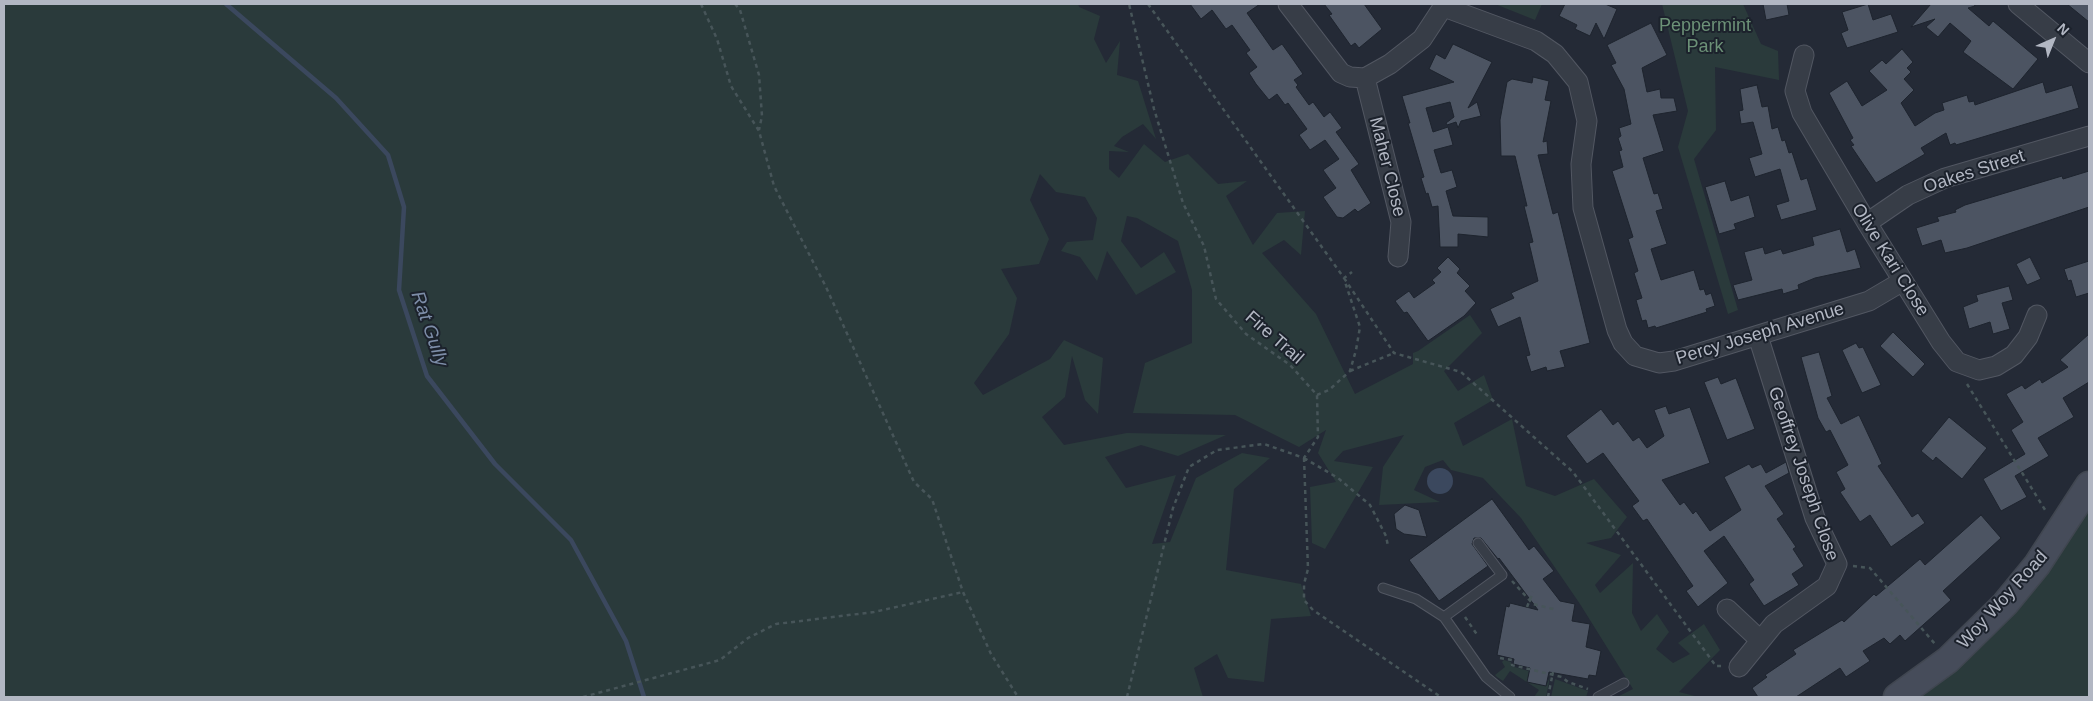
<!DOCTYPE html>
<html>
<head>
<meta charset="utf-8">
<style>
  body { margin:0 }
  #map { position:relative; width:2093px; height:701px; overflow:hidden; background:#242a36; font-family:Helvetica,sans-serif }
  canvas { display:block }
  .frame { position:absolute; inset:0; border:5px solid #b2b7c3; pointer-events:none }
  .north { position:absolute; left:2028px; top:15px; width:50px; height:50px; -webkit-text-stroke:4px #1c222c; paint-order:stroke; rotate:44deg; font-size:14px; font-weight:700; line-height:20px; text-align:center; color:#b2b7c3 }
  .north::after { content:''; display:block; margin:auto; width:18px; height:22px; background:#b2b7c3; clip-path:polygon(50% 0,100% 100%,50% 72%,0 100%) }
</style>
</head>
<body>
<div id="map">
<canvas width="2093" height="701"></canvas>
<div class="frame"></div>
<div class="north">N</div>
</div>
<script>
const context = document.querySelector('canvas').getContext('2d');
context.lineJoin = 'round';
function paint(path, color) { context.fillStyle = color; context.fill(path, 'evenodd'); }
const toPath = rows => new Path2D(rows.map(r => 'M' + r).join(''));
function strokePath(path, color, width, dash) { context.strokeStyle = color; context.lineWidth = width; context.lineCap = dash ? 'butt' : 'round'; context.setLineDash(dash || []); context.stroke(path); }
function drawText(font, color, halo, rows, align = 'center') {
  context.font = font + ' Helvetica,sans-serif'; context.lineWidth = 4; context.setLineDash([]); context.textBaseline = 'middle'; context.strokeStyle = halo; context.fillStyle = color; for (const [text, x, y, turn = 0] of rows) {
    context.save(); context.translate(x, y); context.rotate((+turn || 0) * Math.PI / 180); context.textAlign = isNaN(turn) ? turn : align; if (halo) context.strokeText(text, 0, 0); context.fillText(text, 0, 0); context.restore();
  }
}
paint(toPath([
  [4,4,1078,4,1079,7,1100,16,1094,39,1106,63,1120,41,1117,75,1138,81,1156,139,1143,124,1122,137,1114,146,1129,152,1109,151,1109,169,1119,178,1144,144,1165,162,1188,154,1218,184,1247,181,1226,196,1253,245,1277,213,1305,211,1301,255,1284,240,1262,253,1316,314,1355,394,1413,364,1413,353,1418,351,1470,315,1482,333,1444,371,1458,391,1484,375,1493,400,1454,423,1463,446,1512,419,1526,486,1555,496,1594,479,1627,517,1611,538,1586,543,1621,555,1595,585,1600,593,1633,563,1632,613,1641,631,1657,614,1669,632,1656,649,1673,663,1690,654,1678,643,1704,624,1720,650,1679,692,1699,697,1617,697,1633,689,1580,604,1521,518,1483,478,1451,470,1443,460,1425,467,1414,490,1440,502,1379,505,1383,467,1404,435,1343,451,1334,461,1373,467,1325,549,1312,543,1310,487,1336,482,1318,453,1326,430,1299,447,1235,415,1133,413,1145,363,1192,343,1192,290,1178,241,1137,218,1127,216,1121,241,1141,268,1164,252,1176,272,1136,295,1107,251,1097,281,1080,257,1061,251,1067,242,1093,240,1097,218,1085,197,1056,192,1040,174,1030,200,1049,239,1039,264,1001,269,1017,298,1009,334,974,383,983,395,1050,359,1064,340,1103,358,1098,414,1085,400,1072,356,1065,397,1042,417,1064,445,1127,433,1226,435,1178,456,1141,445,1105,457,1126,488,1176,475,1152,544,1170,542,1196,478,1242,453,1270,458,1234,489,1226,570,1301,584,1311,616,1271,619,1264,682,1228,678,1217,654,1194,668,1203,697,4,697],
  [1495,4,1542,4,1535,20],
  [1662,4,1743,4,1761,44,1778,51,1779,80,1715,67,1716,130,1694,159,1738,310,1728,314,1678,147,1688,111],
  [2089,506,2089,697,1919,697,1958,664],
  [1504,660,1511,662,1511,666,1529,671,1527,682,1546,686,1550,677,1546,697,1534,697,1539,690,1510,671,1503,681,1497,677,1495,675,1505,667,1502,662],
  [1555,679,1588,691,1586,697,1551,697]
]), '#2a3a3b');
paint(toPath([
  '1427 481a13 13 0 1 1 26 0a13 13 0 1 1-26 0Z'
]), '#3b485e');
strokePath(toPath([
  [226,4,336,98,388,155,404,207,399,290,427,376,495,464,571,540,626,641,644,697]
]), '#3b485e', 4.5);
const building = toPath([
  [1190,4,1260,4,1247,13,1273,50,1282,44,1292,58,1303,74,1294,80,1298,85,1296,87,1309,105,1313,102,1324,117,1330,112,1342,128,1336,132,1359,164,1351,170,1371,203,1358,212,1355,209,1343,218,1337,217,1323,197,1336,188,1323,170,1339,159,1325,140,1310,150,1299,135,1307,129,1288,103,1285,105,1277,94,1269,100,1256,84,1249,73,1257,67,1246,53,1250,50,1232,25,1226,29,1212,10,1201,19,1190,4],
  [1324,4,1364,4,1382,29,1359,48,1355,43,1351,46,1329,15,1332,14,1324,4],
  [1565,4,1605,4,1617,9,1604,39,1596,23,1590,36,1575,29,1577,25,1559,16,1565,4],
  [1763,4,1787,4,1789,15,1766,20,1763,4],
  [1868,4,1873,20,1891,14,1898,32,1847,48,1841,33,1848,30,1842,12,1868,4],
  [1931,4,1974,4,1975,6,1968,8,1989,26,1993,21,2038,59,2013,89,1963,52,1971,41,1950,23,1938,37,1926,27,1935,19,1911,27,1931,4],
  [2067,4,2089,4,2089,22,2067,4],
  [1651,23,1667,55,1642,68,1647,92,1660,89,1661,98,1674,98,1677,111,1653,115,1664,151,1643,158,1654,194,1658,193,1663,209,1656,211,1667,244,1651,249,1661,280,1694,270,1700,290,1704,289,1706,295,1711,293,1715,306,1706,309,1707,312,1656,328,1655,326,1648,328,1646,320,1642,321,1636,300,1642,298,1634,273,1638,271,1628,239,1633,237,1612,171,1623,167,1619,151,1622,150,1618,138,1621,136,1619,128,1631,124,1624,89,1611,65,1616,63,1607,45,1651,23],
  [1453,44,1492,62,1468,108,1477,102,1481,116,1461,121,1458,128,1456,122,1447,125,1446,123,1454,117,1450,102,1426,108,1433,132,1448,127,1453,145,1434,150,1441,173,1452,170,1457,187,1446,191,1453,216,1488,217,1488,237,1458,234,1458,247,1440,247,1438,206,1432,207,1428,193,1426,194,1421,178,1424,177,1408,123,1410,123,1402,96,1454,82,1429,69,1436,54,1445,59,1453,44],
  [1902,49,1913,62,1907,68,1911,72,1904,79,1914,90,1901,103,1915,126,1935,113,1944,110,1942,103,1967,95,1969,102,1974,101,1975,105,2043,82,2046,93,2072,85,2079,108,1956,145,1955,143,1950,145,1946,133,1921,148,1925,154,1876,183,1851,146,1854,145,1850,140,1853,138,1829,93,1847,81,1862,106,1887,90,1869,71,1882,60,1886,64,1902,49],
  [1533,77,1549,81,1545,100,1551,101,1543,142,1547,141,1548,154,1538,155,1553,214,1558,212,1590,343,1560,351,1565,367,1547,371,1546,367,1531,372,1526,356,1530,355,1520,317,1498,327,1490,309,1514,298,1511,293,1538,281,1529,243,1533,242,1524,206,1527,206,1515,156,1501,156,1500,120,1507,82,1512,79,1532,83,1533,77],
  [1757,85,1762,107,1768,106,1772,129,1778,127,1782,141,1785,140,1789,153,1792,152,1801,180,1807,178,1817,210,1781,220,1776,205,1789,201,1780,169,1755,177,1749,158,1762,154,1753,122,1741,124,1739,111,1743,110,1740,89,1757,85],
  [2089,171,2089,207,1967,248,1945,253,1941,240,1922,246,1916,228,1939,221,1937,217,1956,212,1955,210,1965,205,2062,176,2063,179,2089,171],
  [1725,181,1731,201,1749,195,1755,217,1734,224,1736,229,1719,234,1705,187,1725,181],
  [1840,229,1847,252,1855,249,1861,268,1815,278,1798,285,1799,289,1783,294,1782,289,1738,300,1733,285,1752,280,1744,252,1763,247,1765,254,1781,249,1783,254,1814,245,1812,237,1840,229],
  [1448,257,1460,269,1457,273,1470,286,1465,291,1476,303,1464,316,1428,341,1407,312,1404,313,1395,301,1409,291,1414,298,1435,283,1432,280,1441,272,1437,268,1448,257],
  [2030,257,2041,279,2027,285,2016,264,2030,257],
  [2089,261,2089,293,2076,297,2071,280,2068,281,2064,269,2089,261],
  [2009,286,2013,300,2002,303,2010,329,1993,334,1990,322,1969,329,1963,307,1978,301,1976,295,2009,286],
  [1893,332,1925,364,1913,377,1880,346,1893,332],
  [2089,334,2089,382,2063,398,2074,417,2038,438,2049,456,2015,476,2027,497,2001,511,1983,479,2025,454,2011,430,2023,422,2006,394,2022,385,2025,389,2040,379,2042,383,2068,367,2060,360,2089,334],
  [1856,343,1859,348,1863,347,1881,385,1862,393,1842,350,1856,343],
  [1819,352,1832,396,1827,398,1841,424,1859,415,1882,464,1878,466,1912,517,1918,513,1925,523,1891,547,1870,515,1860,522,1840,492,1845,489,1836,472,1848,465,1830,430,1826,432,1818,418,1801,357,1819,352],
  [1718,377,1721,384,1736,378,1755,429,1727,440,1704,382,1718,377],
  [1666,406,1669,414,1690,407,1710,463,1662,480,1680,505,1684,502,1693,514,1696,511,1710,531,1741,510,1724,477,1749,464,1752,468,1761,464,1766,473,1786,462,1789,473,1765,486,1784,514,1777,519,1796,547,1793,549,1804,566,1792,574,1799,585,1764,606,1749,584,1754,580,1724,536,1704,551,1728,583,1698,607,1686,591,1693,586,1647,519,1643,521,1632,506,1639,501,1603,453,1587,464,1566,436,1601,409,1613,425,1618,421,1633,441,1639,437,1647,448,1664,436,1654,410,1666,406],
  [1949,417,1987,448,1962,479,1936,457,1933,461,1921,451,1949,417],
  [1492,499,1529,550,1534,546,1554,571,1543,579,1560,601,1575,604,1572,621,1590,624,1586,647,1601,651,1596,676,1589,675,1588,679,1549,672,1546,686,1527,682,1530,668,1513,664,1514,659,1497,655,1506,606,1509,607,1510,603,1538,610,1499,558,1498,559,1481,538,1474,538,1472,544,1488,566,1439,601,1409,560,1492,499],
  [1405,505,1419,510,1427,537,1404,534,1396,529,1394,514,1405,505],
  [1981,515,2001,538,1943,591,1951,600,1905,641,1900,635,1890,644,1884,638,1863,651,1870,661,1846,677,1840,668,1796,697,1758,697,1752,688,1767,677,1765,675,1796,654,1793,650,1842,620,1844,622,1874,594,1876,596,1920,559,1925,565,1981,515]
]);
paint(building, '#4c5462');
strokePath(building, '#1e242e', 1);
const service = toPath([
  [1478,543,1502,575,1444,617,1486,677,1510,697],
  [1383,588,1416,599,1444,617],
  [1598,697,1624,683]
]);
const minor = toPath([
  [1288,4,1341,73,1350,77,1365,78,1390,64,1422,39,1445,4],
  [2018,4,2089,63],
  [1444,7,1536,41,1555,54,1578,82,1587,121,1581,164,1583,208,1617,330,1623,343,1635,356,1659,363,1674,361,1869,301,1903,281],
  [1804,55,1795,91,1802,113,1867,223,1941,342,1957,362,1979,370,1996,366,2014,355,2028,337,2037,315],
  [1365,78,1401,222,1398,257],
  [1867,223,1908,195,1945,178,2089,136],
  [1727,609,1760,640],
  [1739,667,1774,624,1827,586,1837,564,1815,518,1758,336]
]);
const secondary = toPath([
  [1897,697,1948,660,2005,604,2037,565,2089,485]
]);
strokePath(service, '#525762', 11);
strokePath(minor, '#525762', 21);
strokePath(secondary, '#404650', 29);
strokePath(toPath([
  [701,4,717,39,731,86,759,131,774,186,826,287,914,482,932,499,963,592,991,654,1018,697],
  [735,4,740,10,759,75,762,116,759,130],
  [1148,4,1344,278,1352,272],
  [1344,278,1394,353,1461,372,1573,472,1716,666,1724,666],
  [1350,371,1394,353],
  [1967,384,2047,513],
  [1317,395,1329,390,1350,371,1356,350,1360,327,1345,282],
  [1304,458,1308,569,1304,584,1304,600,1313,610,1441,697],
  [1304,458,1338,478,1370,505,1386,536,1388,546],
  [1853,566,1870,568,1935,644],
  [1512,581,1533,604,1557,610],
  [1527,607,1533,592],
  [1465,617,1478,636],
  [1500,658,1512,660,1512,665,1562,677,1568,682,1588,689],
  [583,697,720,660,748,638,776,624,874,612,963,592],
  [1127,697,1173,508,1189,467,1217,450,1264,444,1304,458,1318,437,1317,395,1290,365,1246,334,1216,299,1204,246,1183,203,1154,109,1129,4],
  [1548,697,1553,672]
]), '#475559', 2.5, [4, 4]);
strokePath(service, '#373d47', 9);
strokePath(minor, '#373d47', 19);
strokePath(secondary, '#464c5a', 26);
drawText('18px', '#6c9177', '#1c222c', [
  ["Peppermint",1705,26],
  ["Park",1705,47]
]);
drawText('18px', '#b2b7c3', '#1c222c', [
  ["Maher Close",1387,167,76],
  ["Oakes Street",1974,172,-18],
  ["Olive Kari Close",1890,260,58],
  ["Percy Joseph Avenue",1760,334,-17],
  ["Fire Trail",1274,338,41],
  ["Geoffrey Joseph Close",1803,474,71],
  ["Woy Woy Road",2003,600,-48]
]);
drawText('italic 19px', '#7d8da8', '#1c222c', [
  ["Rat Gully",429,329,71]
]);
</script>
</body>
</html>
